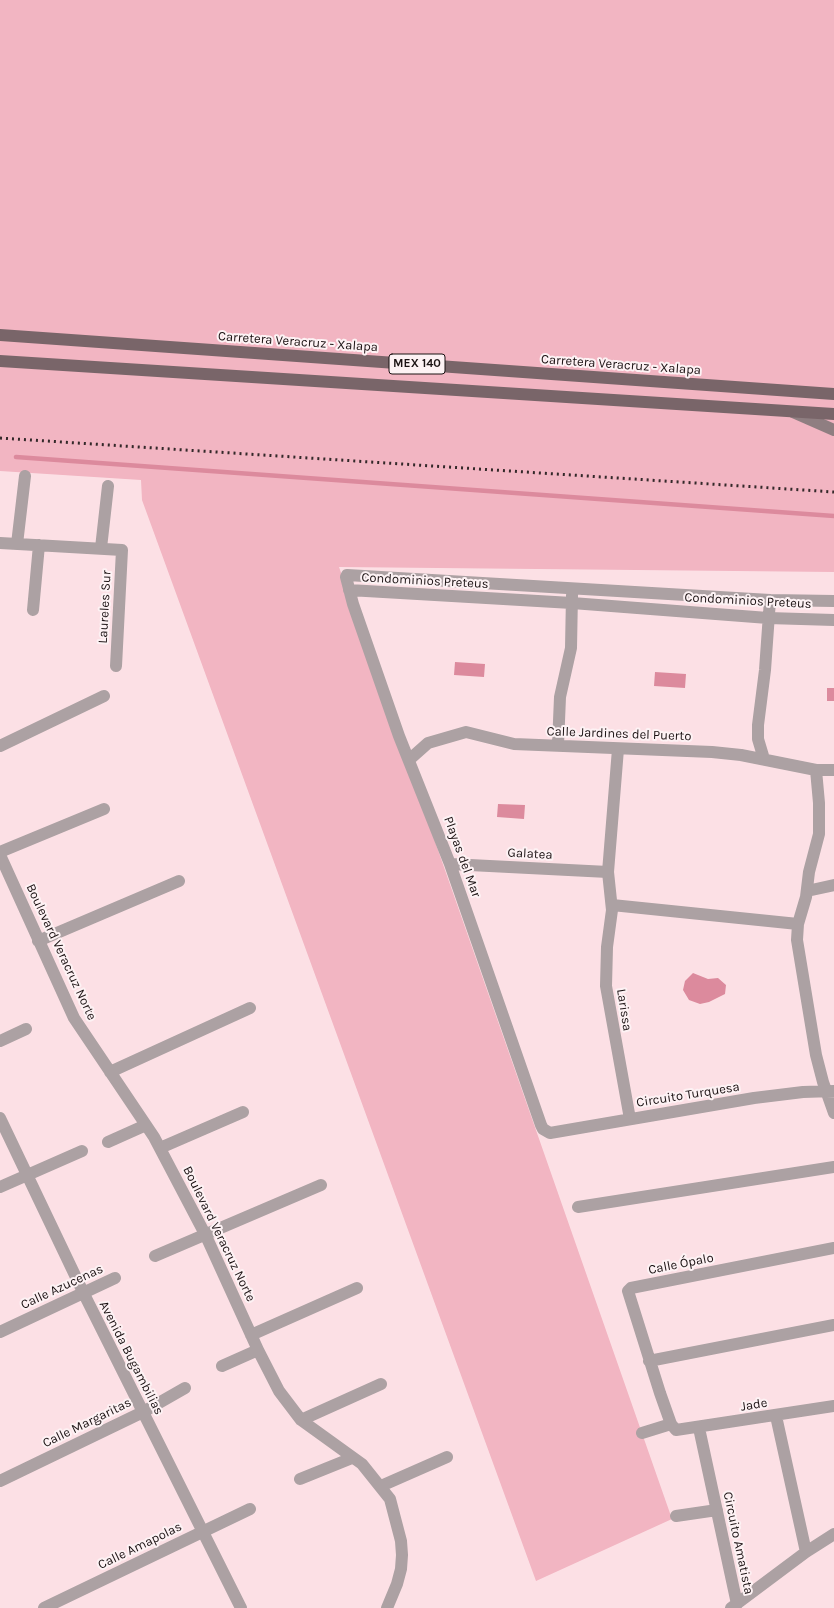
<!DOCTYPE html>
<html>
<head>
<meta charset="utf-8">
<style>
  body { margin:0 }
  canvas { display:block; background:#fce0e5 }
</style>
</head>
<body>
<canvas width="834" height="1608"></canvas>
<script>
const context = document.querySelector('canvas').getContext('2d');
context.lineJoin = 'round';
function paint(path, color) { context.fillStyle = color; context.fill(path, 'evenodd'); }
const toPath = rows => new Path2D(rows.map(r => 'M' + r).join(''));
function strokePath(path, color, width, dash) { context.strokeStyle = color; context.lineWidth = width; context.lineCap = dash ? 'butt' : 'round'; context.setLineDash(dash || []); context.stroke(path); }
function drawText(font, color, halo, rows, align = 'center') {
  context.font = font + ' Karla,sans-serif'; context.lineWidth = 4; context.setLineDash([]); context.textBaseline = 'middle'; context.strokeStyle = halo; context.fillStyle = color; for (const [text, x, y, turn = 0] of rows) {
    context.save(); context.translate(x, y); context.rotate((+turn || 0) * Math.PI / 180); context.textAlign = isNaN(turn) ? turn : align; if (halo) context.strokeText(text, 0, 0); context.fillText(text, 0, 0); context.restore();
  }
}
paint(toPath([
  [0,0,834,0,834,572,339,567,672,1519,536,1581,142,500,141,480,0,471]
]), '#f2b5c2');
paint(toPath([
  [455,662,485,664,484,677,454,675],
  [655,672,686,674,685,688,654,686],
  [827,688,834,688,834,701,827,701],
  [498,804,525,805,524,819,497,817],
  [693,973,708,979,718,978,726,985,725,994,709,1002,700,1004,689,1000,683,990,685,981]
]), '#dc8a9d');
strokePath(toPath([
  [16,457,834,516]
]), '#dc8a9d', 4.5);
strokePath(toPath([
  [0,543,122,550,116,666],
  [17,544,25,476],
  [101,548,108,486],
  [349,590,572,603,768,618,834,620],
  [834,601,770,600,347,575,346,577,353,604,399,736,450,864,541,1125,543,1129,550,1133,754,1098,803,1092,834,1091],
  [33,610,39,545],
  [558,745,560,697,571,648,572,595],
  [0,746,104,696],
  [618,749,608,872,612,910,607,947,606,986,630,1119],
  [410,759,428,743,466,732,514,744,712,752,741,755,816,770,834,770],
  [764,759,758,739,758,725,765,670,770,600],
  [816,770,819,803,819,834,809,872,806,897,798,924,797,940,816,1055,823,1082,834,1113],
  [0,852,104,809],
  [0,855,74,1018,154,1137,206,1236,258,1350,279,1391,301,1420,362,1464,390,1499,401,1541,402,1555,401,1569,397,1584,387,1608],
  [450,864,608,872],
  [807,891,834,885],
  [612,905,798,924],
  [38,941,179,881],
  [0,1041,26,1029],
  [110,1072,250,1008],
  [0,1118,83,1292,241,1608],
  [108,1142,146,1125],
  [160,1148,243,1112],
  [0,1187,82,1151],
  [578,1207,834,1167],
  [834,1248,631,1288,628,1291,660,1393,671,1424,676,1430,834,1406],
  [155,1256,321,1185],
  [0,1332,115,1278],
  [251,1335,357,1288],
  [649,1361,834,1325],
  [222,1366,258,1350],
  [776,1416,806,1552],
  [301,1420,381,1384],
  [699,1428,737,1604],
  [642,1433,671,1424],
  [300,1479,352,1458],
  [0,1481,143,1412,185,1388],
  [381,1486,447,1457],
  [676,1516,717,1510],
  [44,1608,250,1509],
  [731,1608,806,1552,834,1534]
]), '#aca1a3', 12);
strokePath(toPath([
  [793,412,834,430]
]), '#8f7e81', 12);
strokePath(toPath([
  [0,335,834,394],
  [0,361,834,414]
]), '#796569', 12);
strokePath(toPath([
  [0,438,834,492]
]), '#332829', 3, [2, 4]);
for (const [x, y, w] of [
  [417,364,56]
]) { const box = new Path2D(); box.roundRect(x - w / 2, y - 10, w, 20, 3); context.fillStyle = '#fdf2f4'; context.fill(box); strokePath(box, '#1b1213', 1); }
drawText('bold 12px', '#1b1213', null, [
  ["MEX 140",417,364]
]);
drawText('13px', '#1b1213', '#fdf2f4', [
  ["Carretera Veracruz - Xalapa",298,342,4],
  ["Carretera Veracruz - Xalapa",621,365,4],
  ["Condominios Preteus",425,581,3],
  ["Condominios Preteus",748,601,3],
  ["Laureles Sur",105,607,-87],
  ["Calle Jardines del Puerto",619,734,2],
  ["Galatea",530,854,3],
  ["Playas del Mar",462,857,70],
  ["Boulevard Veracruz Norte",61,952,65],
  ["Larissa",624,1010,81],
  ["Circuito Turquesa",688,1095,-9],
  ["Boulevard Veracruz Norte",219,1234,64],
  ["Calle Ópalo",681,1264,-11],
  ["Calle Azucenas",62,1287,-25],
  ["Avenida Bugambilias",131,1358,63],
  ["Jade",754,1405,-9],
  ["Calle Margaritas",87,1423,-26],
  ["Circuito Amatista",738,1543,78],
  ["Calle Amapolas",140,1546,-26]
]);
</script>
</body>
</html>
